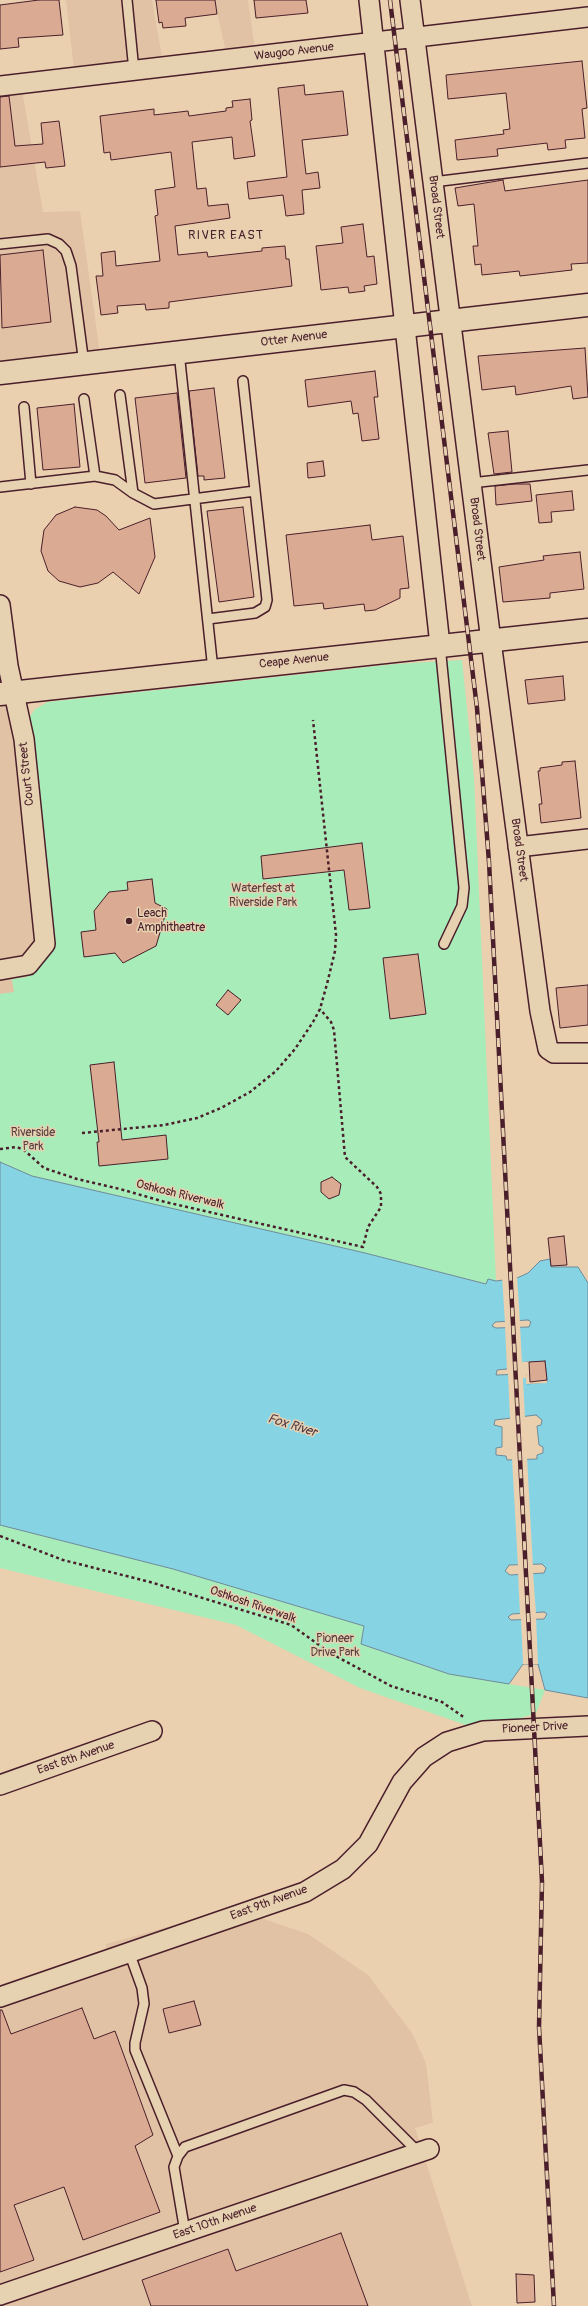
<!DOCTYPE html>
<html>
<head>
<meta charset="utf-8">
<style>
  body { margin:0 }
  canvas { display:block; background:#ead0af }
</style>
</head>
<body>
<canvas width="588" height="2306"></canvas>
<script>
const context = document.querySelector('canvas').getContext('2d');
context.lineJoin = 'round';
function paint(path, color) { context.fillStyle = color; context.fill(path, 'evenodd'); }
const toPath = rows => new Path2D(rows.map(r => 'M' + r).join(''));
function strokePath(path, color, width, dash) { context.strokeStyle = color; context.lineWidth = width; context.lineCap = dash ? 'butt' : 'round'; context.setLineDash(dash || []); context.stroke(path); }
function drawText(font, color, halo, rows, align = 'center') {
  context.font = font + ' Pangolin,sans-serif'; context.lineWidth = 3; context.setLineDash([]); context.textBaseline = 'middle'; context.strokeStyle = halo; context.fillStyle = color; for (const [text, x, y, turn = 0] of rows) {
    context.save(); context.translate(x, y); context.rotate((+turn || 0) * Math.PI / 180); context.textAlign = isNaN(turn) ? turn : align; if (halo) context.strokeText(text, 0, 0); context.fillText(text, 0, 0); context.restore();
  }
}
paint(toPath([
  [66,0,152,0,164,68,75,78],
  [214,0,248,0,256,57,228,60],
  [21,84,43,212,80,211,101,361,0,373,0,86],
  [0,605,50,988,0,994],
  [252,1915,308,1934,368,1975,412,2033,426,2063,433,2123,415,2128,472,2306,0,2306,0,2006,107,1966,106,1944,207,1916]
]), '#e2c2a4');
paint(toPath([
  [462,660,474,777,496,1281,487,1284,365,1253,32,1176,0,1162,0,994,14,992,12,979,27,977,37,969,46,959,50,949,29,718,35,709,48,702,396,664],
  [0,1525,173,1569,364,1626,361,1644,449,1674,545,1690,536,1713,483,1731,360,1688,236,1625,0,1568]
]), '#a8edb9');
const water = toPath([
  [0,1162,32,1176,365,1253,486,1284,488,1279,496,1281,517,1278,528,1273,540,1261,550,1259,551,1267,578,1267,588,1283,588,1698,545,1690,538,1664,523,1664,509,1684,449,1674,361,1644,364,1626,173,1569,0,1525,0,1162],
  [528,1320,531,1322,529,1327,496,1328,492,1326,495,1322,528,1320],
  [526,1362,545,1362,547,1382,527,1384,526,1374,496,1375,497,1370,526,1367,526,1362],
  [536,1415,542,1420,541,1425,537,1426,539,1445,543,1447,543,1453,537,1455,537,1459,507,1460,506,1456,496,1455,496,1448,502,1447,502,1427,494,1425,495,1420,536,1415],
  [542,1564,546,1568,544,1573,510,1575,505,1571,509,1565,542,1564],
  [544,1612,547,1614,544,1619,511,1620,508,1617,512,1614,544,1612]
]);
paint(water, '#86d3e4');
strokePath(water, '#6e8b9a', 1);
paint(toPath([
  [517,1276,520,1322,505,1323,502,1277],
  [520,1325,522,1362,545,1361,547,1383,526,1384,526,1378,523,1378,525,1418,510,1419,508,1374,526,1372,528,1382,545,1381,543,1363,528,1364,526,1369,507,1370,505,1326],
  [527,1457,533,1567,518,1567,512,1458],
  [533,1572,536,1614,520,1615,518,1573],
  [536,1617,538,1664,523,1664,521,1618]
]), '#ead0af');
const building = toPath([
  [39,0,59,0,63,35,18,38,19,47,0,49,0,5,39,0],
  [156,0,215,0,217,14,185,18,186,26,163,28,162,22,159,23,156,0],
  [254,0,306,0,308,13,256,18,254,0],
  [582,61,587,108,582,109,585,138,565,140,566,148,548,150,547,143,497,149,498,156,457,160,455,140,504,134,503,130,510,129,506,93,448,99,446,75,582,61],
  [304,85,305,95,343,91,348,135,302,140,306,174,318,172,320,188,302,190,304,214,286,216,283,195,249,199,247,182,287,177,278,88,304,85],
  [9,96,15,146,43,144,41,123,59,121,65,166,46,168,45,162,0,167,0,97,9,96],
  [250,99,252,120,250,121,255,156,234,159,232,137,192,142,197,189,206,188,208,206,228,204,230,218,175,226,178,255,207,252,208,257,262,251,262,248,285,246,286,259,289,259,292,286,169,302,169,308,146,310,145,304,117,306,118,313,101,315,96,276,103,276,101,253,115,251,116,266,160,261,155,216,158,215,155,190,175,187,171,152,111,160,110,152,104,153,100,116,154,109,154,115,188,111,189,116,226,111,226,108,233,107,232,101,250,99],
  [503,180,505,191,588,180,588,263,571,264,572,270,520,276,519,271,482,275,481,264,475,265,473,246,478,246,474,204,458,206,455,188,503,180],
  [363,224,367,257,374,256,377,284,364,286,365,291,349,293,348,287,321,290,316,246,343,243,341,227,363,224],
  [43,250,51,322,2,328,0,255,43,250],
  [585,348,588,397,573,399,571,386,516,395,515,386,482,390,478,356,585,348],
  [375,371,378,397,374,397,379,439,362,441,358,413,353,414,351,401,308,407,305,380,375,371],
  [214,388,225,478,204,480,204,476,198,476,189,391,214,388],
  [177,393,186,478,145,483,135,398,177,393],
  [74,404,80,467,43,470,37,408,74,404],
  [508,431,512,472,494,474,488,433,508,431],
  [323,461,325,476,308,478,307,463,323,461],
  [514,484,530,484,532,501,496,505,495,486,514,484],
  [572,491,574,510,551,512,552,522,539,523,536,495,572,491],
  [75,507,97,510,106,516,119,530,150,518,155,557,139,594,113,572,98,583,80,587,59,581,48,571,41,551,44,530,56,515,75,507],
  [243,507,254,597,219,602,207,511,243,507],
  [370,525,372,540,403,536,409,588,400,589,400,598,375,610,365,611,364,604,324,609,323,603,294,606,286,535,370,525],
  [580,552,584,589,550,593,550,598,503,602,499,567,544,560,543,556,580,552],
  [563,676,565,700,528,704,525,680,563,676],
  [575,761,581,818,541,823,539,804,542,804,538,771,540,771,540,768,562,765,562,762,575,761],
  [362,843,370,908,349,910,344,870,263,879,261,856,362,843],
  [152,879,155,903,167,909,156,946,123,963,115,953,84,957,81,932,96,930,94,911,109,892,128,890,127,882,152,879],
  [418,954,426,1014,390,1019,383,958,418,954],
  [588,985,588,1025,560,1028,556,988,588,985],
  [228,990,241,1000,228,1015,216,1005,228,990],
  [114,1062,122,1140,166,1135,168,1159,99,1166,97,1142,99,1142,90,1065,114,1062],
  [332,1177,341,1184,339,1195,329,1199,321,1192,321,1182,332,1177],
  [564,1236,567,1265,551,1266,548,1238,564,1236],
  [545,1361,547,1380,530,1382,529,1362,545,1361],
  [194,2001,201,2025,169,2033,163,2009,194,2001],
  [82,2008,94,2039,115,2031,153,2135,135,2146,160,2212,83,2240,64,2187,14,2205,34,2260,0,2272,0,2010,2,2010,11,2034,82,2008],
  [341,2233,368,2306,151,2306,142,2280,228,2249,236,2271,341,2233],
  [516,2274,534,2275,535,2302,517,2303,516,2274]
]);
paint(building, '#daab92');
strokePath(building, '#4a1f2b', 1);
const lane = toPath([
  [127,0,134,71],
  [433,182,588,163],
  [0,244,48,239,59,244,66,251,71,266,84,364],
  [179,352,213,670],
  [120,395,133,493],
  [84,399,95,476],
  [24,407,31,484],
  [471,483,588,470],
  [0,487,95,476,115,480,133,493,154,504,255,491],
  [208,619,255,613,265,607,267,600,243,381],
  [440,645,464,888,462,906,444,944],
  [129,1952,142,1988,144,2004,135,2043,135,2050,178,2156],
  [185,2232,174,2167,178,2156,185,2147,344,2090,354,2092,366,2100,419,2153]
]);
const street = toPath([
  [369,0,440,645],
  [410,0,491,641,540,1011,548,1049,554,1053,588,1053],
  [0,86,588,17],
  [0,605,8,666,24,739,45,944,28,965,0,970],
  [518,847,588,839],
  [0,1785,152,1731],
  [0,1997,305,1892,343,1869,368,1844,402,1782,424,1757,447,1742,483,1731,588,1726],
  [0,2295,429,2149]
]);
const secondary = toPath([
  [0,373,588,305],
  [0,694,588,630]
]);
strokePath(lane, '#4a1f2b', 12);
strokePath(street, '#4a1f2b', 22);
strokePath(secondary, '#4a1f2b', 25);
strokePath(toPath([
  [82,1133,164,1125,197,1118,221,1108,250,1092,276,1071,295,1049,313,1022,320,1009,327,984,335,951,336,935,313,720],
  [0,1149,17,1147,24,1150,44,1168,77,1179,120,1189,165,1202,363,1247,368,1227,381,1207,381,1194,377,1187,345,1157,334,1030,331,1022,320,1009],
  [0,1536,63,1560,150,1582,291,1625,332,1654,391,1686,442,1702,465,1718]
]), '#4a1f2b', 2.5, [3, 3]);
strokePath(lane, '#e6d2b1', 9);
strokePath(street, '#e6d2b1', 19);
strokePath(secondary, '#e6d2b1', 22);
const rail = toPath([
  [390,0,477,708,489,862,542,1882,539,2027,554,2306]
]);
strokePath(rail, '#4a1f2b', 4.5);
strokePath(rail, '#e6d2b1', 3, [9]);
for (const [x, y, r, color] of [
  [129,921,4,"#4a1f2b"]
]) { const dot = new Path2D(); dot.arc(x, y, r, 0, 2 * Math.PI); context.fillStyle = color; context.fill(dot); strokePath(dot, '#e6d2b1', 1.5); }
drawText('12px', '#4a1f2b', '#e6d2b1', [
  ["Waugoo Avenue",294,52,-7],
  ["Broad Street",436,207,83],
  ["Otter Avenue",294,339,-7],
  ["Broad Street",477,529,83],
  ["Ceape Avenue",294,661,-6],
  ["Court Street",27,774,-96],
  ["Broad Street",519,850,82],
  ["Oshkosh Riverwalk",180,1195,14],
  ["Oshkosh Riverwalk",253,1605,19],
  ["Pioneer Drive",535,1728,-3],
  ["East 8th Avenue",76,1758,-19],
  ["East 9th Avenue",269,1903,-20],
  ["East 10th Avenue",215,2222,-19]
]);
drawText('12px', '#583e40', '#e6d2b1', [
  ["Waterfest at",263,889],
  ["Riverside Park",263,903],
  ["Riverside",33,1133],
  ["Park",33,1147],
  ["Pioneer",335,1639],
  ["Drive Park",335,1653]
]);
drawText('12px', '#4a1f2b', '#e6d2b1', [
  ["Leach",137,914],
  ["Amphitheatre",137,928]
], 'left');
context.letterSpacing = '1px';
drawText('13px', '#4a1f2b', '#e6d2b1', [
  ["RIVER EAST",226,236]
]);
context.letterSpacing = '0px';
drawText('italic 13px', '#533a47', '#e6d2b1', [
  ["Fox River",292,1426,17]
]);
</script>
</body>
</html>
